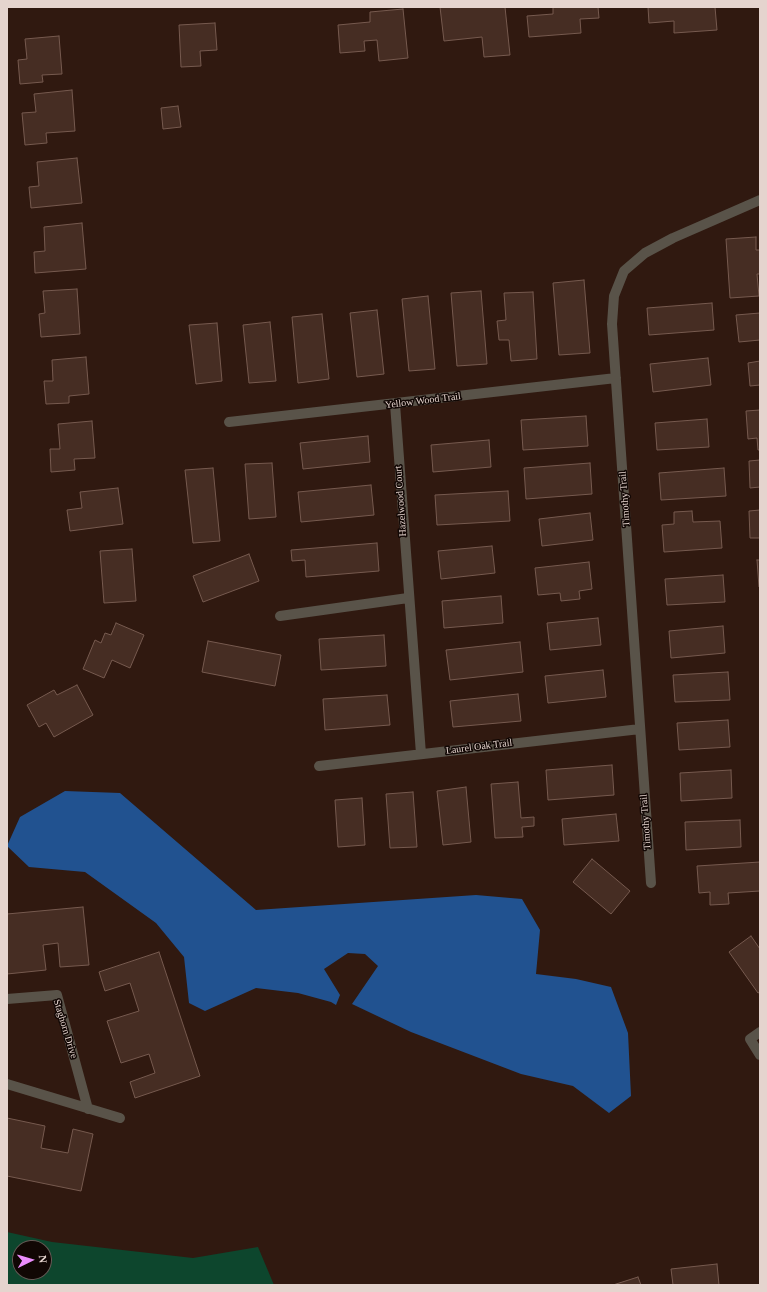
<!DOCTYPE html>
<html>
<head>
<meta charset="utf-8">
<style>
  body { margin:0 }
  #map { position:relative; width:767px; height:1292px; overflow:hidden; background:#301910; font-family:"Times New Roman",serif }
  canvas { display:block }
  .frame { position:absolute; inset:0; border:8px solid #e5d4ce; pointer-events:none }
  .north { position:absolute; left:12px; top:1240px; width:40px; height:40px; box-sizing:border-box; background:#110704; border:1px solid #665955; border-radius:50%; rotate:85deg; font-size:11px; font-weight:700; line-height:16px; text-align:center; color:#e5d4ce }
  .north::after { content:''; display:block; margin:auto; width:14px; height:18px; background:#eb8dfc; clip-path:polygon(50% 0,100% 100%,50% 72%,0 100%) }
</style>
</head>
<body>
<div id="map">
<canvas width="767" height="1292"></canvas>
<div class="frame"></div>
<div class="north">N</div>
</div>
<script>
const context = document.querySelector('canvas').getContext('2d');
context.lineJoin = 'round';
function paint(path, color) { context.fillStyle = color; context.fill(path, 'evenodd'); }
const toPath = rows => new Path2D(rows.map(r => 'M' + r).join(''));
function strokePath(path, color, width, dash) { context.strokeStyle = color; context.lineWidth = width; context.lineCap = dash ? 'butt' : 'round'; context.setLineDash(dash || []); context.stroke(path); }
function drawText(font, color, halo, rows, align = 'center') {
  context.font = font + ' "Times New Roman",serif'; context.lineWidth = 3; context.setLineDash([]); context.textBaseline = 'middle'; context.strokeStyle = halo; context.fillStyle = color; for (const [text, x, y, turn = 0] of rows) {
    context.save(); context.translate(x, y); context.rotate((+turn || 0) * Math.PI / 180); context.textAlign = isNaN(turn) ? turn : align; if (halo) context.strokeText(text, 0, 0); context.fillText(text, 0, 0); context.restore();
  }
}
paint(toPath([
  [7,1232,52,1242,193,1258,258,1247,274,1285,7,1285],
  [20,1248,44,1248,44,1272,20,1272]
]), '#0d462d');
paint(toPath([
  [65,791,120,793,256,910,476,895,522,899,540,930,536,974,576,979,611,987,628,1033,631,1096,609,1113,573,1086,521,1074,411,1032,352,1004,378,966,365,954,348,953,324,969,340,995,336,1005,331,1002,298,993,256,988,205,1011,189,1003,184,957,156,923,85,872,29,867,7,846,20,817]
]), '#215290');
const building = toPath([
  [440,7,505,7,510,55,484,57,482,37,444,41,440,7],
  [553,7,598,7,599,18,580,19,581,33,529,37,527,16,553,14,553,7],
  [648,7,715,7,717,30,674,33,674,21,649,23,648,7],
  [403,9,408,58,379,61,377,40,364,41,365,51,340,53,338,25,370,22,370,12,403,9],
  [215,23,217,50,200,51,201,66,181,67,179,25,215,23],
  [59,36,62,74,42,75,43,82,20,84,18,60,27,59,25,39,59,36],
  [72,90,75,131,46,133,47,143,25,145,22,113,36,112,34,94,72,90],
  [178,106,181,127,163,129,161,108,178,106],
  [77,158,82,203,31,208,29,187,39,186,37,162,77,158],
  [82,223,86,269,35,273,34,252,45,251,44,227,82,223],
  [756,237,756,250,760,250,760,274,757,274,759,296,730,298,726,239,756,237],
  [584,280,590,353,559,355,553,283,584,280],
  [77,289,80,334,41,337,39,314,45,313,43,291,77,289],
  [481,291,487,364,457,366,451,293,481,291],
  [533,292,537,359,511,361,509,340,499,340,497,321,506,320,504,293,533,292],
  [428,296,435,369,409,371,402,299,428,296],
  [712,303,714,330,649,335,647,308,712,303],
  [377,310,384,374,357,377,350,313,377,310],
  [760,313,760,340,739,342,736,315,760,313],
  [322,314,329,379,298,383,292,317,322,314],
  [270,322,276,381,249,383,243,325,270,322],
  [217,323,222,381,196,384,189,325,217,323],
  [86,357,89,394,69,396,69,403,46,404,44,381,53,381,52,360,86,357],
  [708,358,711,385,653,392,650,364,708,358],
  [760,361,760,385,750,386,748,363,760,361],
  [760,410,760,450,758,450,757,438,748,439,746,411,760,410],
  [586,416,588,446,523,450,521,420,586,416],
  [707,419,709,447,657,450,655,423,707,419],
  [92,421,95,458,74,459,75,470,51,472,50,449,60,449,58,424,92,421],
  [368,436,370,462,303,469,300,443,368,436],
  [489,440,491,467,433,472,431,445,489,440],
  [760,460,760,487,750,488,749,461,760,460],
  [272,463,276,517,249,519,245,464,272,463],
  [590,463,592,494,526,499,524,468,590,463],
  [213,468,220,541,193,543,185,470,213,468],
  [724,468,726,496,661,500,659,473,724,468],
  [371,485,374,515,301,522,298,492,371,485],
  [118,488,123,524,70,531,67,510,82,508,80,492,118,488],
  [508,491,510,521,437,525,435,495,508,491],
  [760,510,760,538,750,538,749,511,760,510],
  [692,511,693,522,720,521,722,548,664,552,662,525,674,524,674,512,692,511],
  [590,513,593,540,542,546,539,519,590,513],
  [377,543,379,571,306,577,305,560,292,561,291,550,377,543],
  [492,546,495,573,441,579,438,551,492,546],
  [132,549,136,601,104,603,100,551,132,549],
  [249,554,259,581,203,602,193,576,249,554],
  [757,560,760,560,760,587,759,587,757,560],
  [589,562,592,589,579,591,580,599,561,601,560,593,538,595,535,568,589,562],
  [723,575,725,602,667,605,665,579,723,575],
  [501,596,503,623,444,628,442,601,501,596],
  [598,618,601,645,550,650,547,623,598,618],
  [116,623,144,635,130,668,112,660,104,678,83,669,95,640,101,643,105,633,111,635,116,623],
  [723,626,725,653,671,658,669,631,723,626],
  [384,635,386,666,321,670,319,639,384,635],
  [208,641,281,655,275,686,202,672,208,641],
  [520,642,523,672,450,680,446,650,520,642],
  [603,670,606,697,548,703,545,676,603,670],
  [728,672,730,700,675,702,673,675,728,672],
  [77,685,93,715,54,737,46,723,39,727,27,705,54,690,57,695,77,685],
  [518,694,521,721,453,727,450,701,518,694],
  [387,695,390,725,325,730,323,699,387,695],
  [728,720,730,747,679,750,677,723,728,720],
  [612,765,614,795,548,800,546,770,612,765],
  [731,770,732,798,681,801,680,773,731,770],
  [518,782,521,818,534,817,534,826,522,827,523,837,495,838,491,784,518,782],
  [466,787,471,842,443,845,437,791,466,787],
  [413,792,417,847,390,848,386,794,413,792],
  [362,798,365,845,338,847,335,800,362,798],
  [616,814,619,841,564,845,562,819,616,814],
  [740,820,741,847,686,850,685,822,740,820],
  [592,859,630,891,611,914,573,882,592,859],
  [760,862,760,891,728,893,729,904,710,905,710,892,699,893,697,866,760,862],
  [83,907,89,965,60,967,58,943,43,945,46,970,7,974,7,914,83,907],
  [751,936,760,949,760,992,758,993,729,952,751,936],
  [159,952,200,1076,135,1098,130,1082,155,1073,149,1054,121,1063,107,1021,139,1011,130,983,105,991,99,972,159,952],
  [7,1118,45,1126,41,1148,68,1153,73,1129,93,1134,81,1191,7,1176,7,1118],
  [717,1264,719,1285,673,1285,671,1269,717,1264],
  [638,1277,641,1285,613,1285,638,1277]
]);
paint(building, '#462d23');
strokePath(building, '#765a4f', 1);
strokePath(toPath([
  [395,404,421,754],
  [229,422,616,378],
  [280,616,408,598],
  [319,766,640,729],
  [651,883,612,324,614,296,624,271,645,253,673,238,760,200],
  [7,999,57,995,88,1109],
  [760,1032,750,1039,760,1055],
  [7,1084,120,1118]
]), '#595349', 10);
drawText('10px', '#e5d4ce', '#110704', [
  ["Yellow Wood Trail",423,401,-7],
  ["Timothy Trail",625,499,-94],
  ["Hazelwood Court",401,501,-94],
  ["Laurel Oak Trail",479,747,-7],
  ["Timothy Trail",646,822,-94],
  ["Staghorn Drive",65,1029,73]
]);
</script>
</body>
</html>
